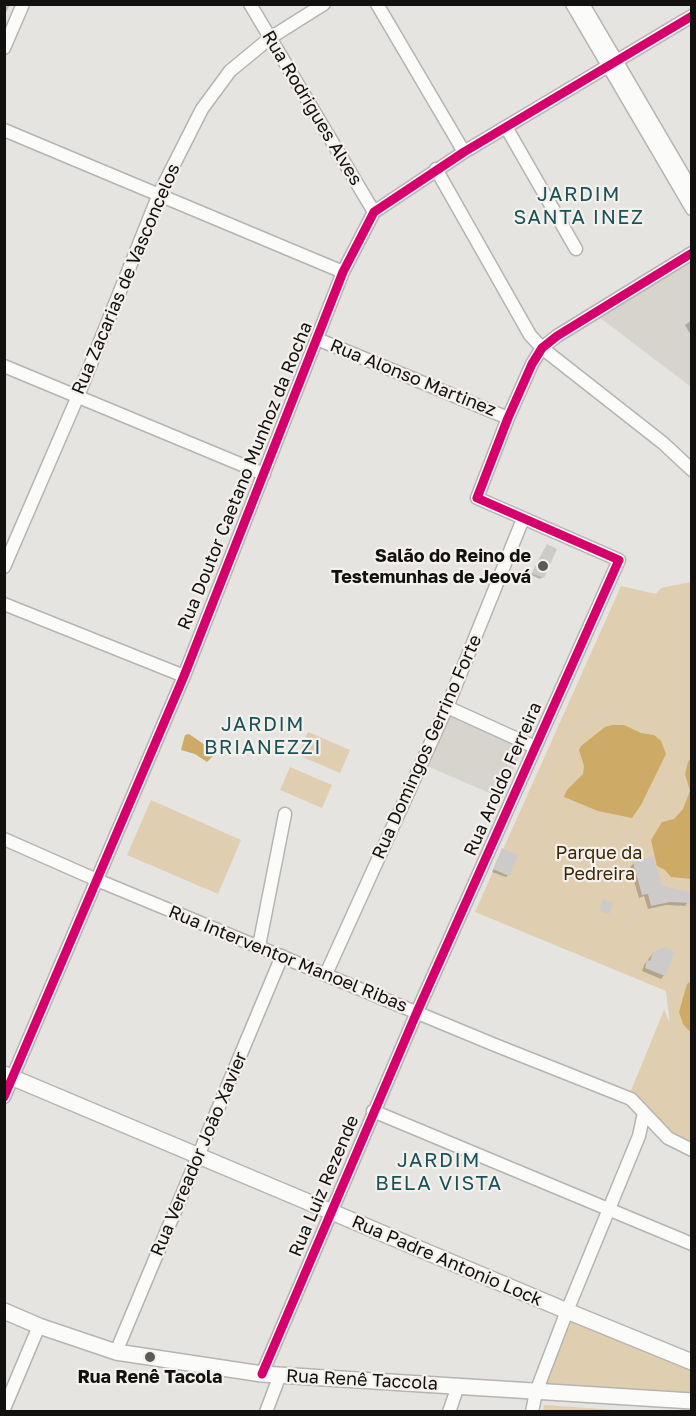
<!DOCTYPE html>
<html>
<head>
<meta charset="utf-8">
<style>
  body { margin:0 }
  #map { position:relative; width:696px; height:1416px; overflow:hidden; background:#e6e4e1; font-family:"Golos Text",sans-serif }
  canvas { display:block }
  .frame { position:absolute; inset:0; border:6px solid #121110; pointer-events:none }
</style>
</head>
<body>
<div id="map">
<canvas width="696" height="1416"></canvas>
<div class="frame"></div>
</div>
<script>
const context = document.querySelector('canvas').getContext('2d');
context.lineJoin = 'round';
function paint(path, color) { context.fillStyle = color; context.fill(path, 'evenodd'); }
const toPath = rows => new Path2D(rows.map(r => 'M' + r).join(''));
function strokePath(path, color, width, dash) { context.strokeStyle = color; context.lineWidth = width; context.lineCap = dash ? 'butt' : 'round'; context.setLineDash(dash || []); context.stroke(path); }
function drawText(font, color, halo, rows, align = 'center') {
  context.font = font + ' "Golos Text",sans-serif'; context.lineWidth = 4.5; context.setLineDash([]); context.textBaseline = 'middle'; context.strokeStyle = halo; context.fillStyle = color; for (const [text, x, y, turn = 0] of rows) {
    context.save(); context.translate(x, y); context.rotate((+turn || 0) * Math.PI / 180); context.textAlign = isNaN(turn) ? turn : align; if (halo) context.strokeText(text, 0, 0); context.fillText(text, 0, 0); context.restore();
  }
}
paint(toPath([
  [691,254,691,387,595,314],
  [448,714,523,747,501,798,427,766]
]), '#d7d4cd');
paint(toPath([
  [691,582,691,1145,675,1138,630,1093,664,1010,670,1023,666,991,475,912,621,586,656,594,661,588],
  [308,732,350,750,340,773,298,755],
  [290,767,332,785,322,808,280,790],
  [151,800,241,840,218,894,127,855],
  [568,1320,691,1369,691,1394,545,1387],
  [544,1405,617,1410,618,1411,543,1411]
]), '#e0ceb0');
paint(toPath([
  [612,725,624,725,641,733,654,735,661,741,666,754,641,805,632,818,598,811,564,797,567,790,583,774,584,766,579,750,581,746,605,727],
  [189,734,208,747,213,746,215,749,213,756,207,762,195,754,181,750,185,735],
  [691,758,691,879,671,877,665,870,657,866,651,840,662,822,674,819,683,809,690,791,685,774,688,762],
  [691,981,692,981,691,1033,683,1024,679,1012,687,984]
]), '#cdaa66');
paint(toPath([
  [4,4,10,4,4,17],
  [692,320,692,337,685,325],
  [545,548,543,577,540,579,531,575],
  [502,850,508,875,506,877,492,872],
  [634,863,660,888,688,902,685,906,666,905,648,909,644,896,639,898,630,867],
  [653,953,664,975,661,979,642,971,644,965]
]), '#0003');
paint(toPath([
  [547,544,557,549,544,578,532,573],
  [502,848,518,855,509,876,493,869],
  [653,856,662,886,690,892,690,903,670,902,651,906,648,894,642,895,633,862],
  [603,899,613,903,609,914,599,911],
  [665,947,675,952,665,976,645,968,647,960,650,961,653,952]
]), '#cdcbc9');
const minor = toPath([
  [250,4,374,212],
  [377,4,464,152],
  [572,4,692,209],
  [583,4,692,190],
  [4,48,23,4],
  [506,127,576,249],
  [4,130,343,272],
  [436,169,530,335,542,348,663,443,692,470],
  [317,339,508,418],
  [4,366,264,474],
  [4,567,78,396,159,194,202,109,230,71,270,38,324,4],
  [4,604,184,676],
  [447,707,535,747],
  [4,839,97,880,495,1045,631,1099,668,1138,692,1150],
  [259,946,285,814],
  [326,974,447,707,523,519],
  [4,1097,184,676,343,272,374,212,464,152,692,16],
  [373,1111,692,1244],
  [116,1352,282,956],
  [262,1374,417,1012,619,560,477,498,508,418,532,364,542,348,557,336,692,253],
  [4,1409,39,1326],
  [266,1412,280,1375],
  [449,1412,458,1386],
  [532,1412,536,1392,567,1311,639,1136,644,1113]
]);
const major = toPath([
  [4,1074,567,1311,692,1362],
  [4,1311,39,1326,116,1352,262,1374,692,1401]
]);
strokePath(minor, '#b5b4b2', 15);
strokePath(major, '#b5b4b2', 18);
strokePath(toPath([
  [692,717,682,720,638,724,613,714,597,714,581,724,558,750,533,797,530,814,531,826,545,852,582,858,626,903,640,911,692,905],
  [582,858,604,852,613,842,633,829,650,803,674,751,682,720,692,724],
  [497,890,500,890,508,880,526,847,537,838],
  [619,932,640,911],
  [692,975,673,990,669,1008,672,1030,680,1049,692,1061]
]), '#cfcfcd', 2, [1.5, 4.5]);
strokePath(minor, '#fbfbfa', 12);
strokePath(major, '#fbfbfa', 15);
strokePath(toPath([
  [4,1097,184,676,343,272,374,212,464,152,692,16],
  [262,1374,417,1012,619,560,477,498,508,418,532,364,542,348,557,336,692,253]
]), '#d6006c', 9);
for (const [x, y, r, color] of [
  [543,566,6,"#5c5b59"],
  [150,1357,6,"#5c5b59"]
]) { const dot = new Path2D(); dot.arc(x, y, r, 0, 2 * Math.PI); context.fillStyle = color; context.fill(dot); strokePath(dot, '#f4f1ed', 2); }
drawText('18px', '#121110', '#f4f1ed', [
  ["Rua Rodrigues Alves",312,108,59],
  ["Rua Zacarias de Vasconcelos",126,279,-67],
  ["Rua Alonso Martinez",413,378,22],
  ["Rua Doutor Caetano Munhoz da Rocha",245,476,-68],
  ["Rua Domingos Gerrino Forte",427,747,-66],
  ["Rua Aroldo Ferreira",503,779,-66],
  ["Rua Interventor Manoel Ribas",288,959,22],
  ["Rua Vereador João Xavier",199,1154,-67],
  ["Rua Luiz Rezende",324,1186,-67],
  ["Rua Padre Antonio Lock",447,1261,23],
  ["Rua Renê Taccola",362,1380,3]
]);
drawText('bold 18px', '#121110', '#f4f1ed', [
  ["Salão do Reino de",531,556],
  ["Testemunhas de Jeová",531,577],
  ["Rua Renê Tacola",150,1377,"center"]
], 'right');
drawText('18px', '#3a2600', '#f4f1ed', [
  ["Parque da",599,853],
  ["Pedreira",599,874]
]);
context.letterSpacing = '1.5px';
drawText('20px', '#185359', '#f4f1ed', [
  ["JARDIM",579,195],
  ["SANTA INEZ",579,218],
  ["JARDIM",263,725],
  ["BRIANEZZI",263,748],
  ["JARDIM",439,1161],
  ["BELA VISTA",439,1184]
]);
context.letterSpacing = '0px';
</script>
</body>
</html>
